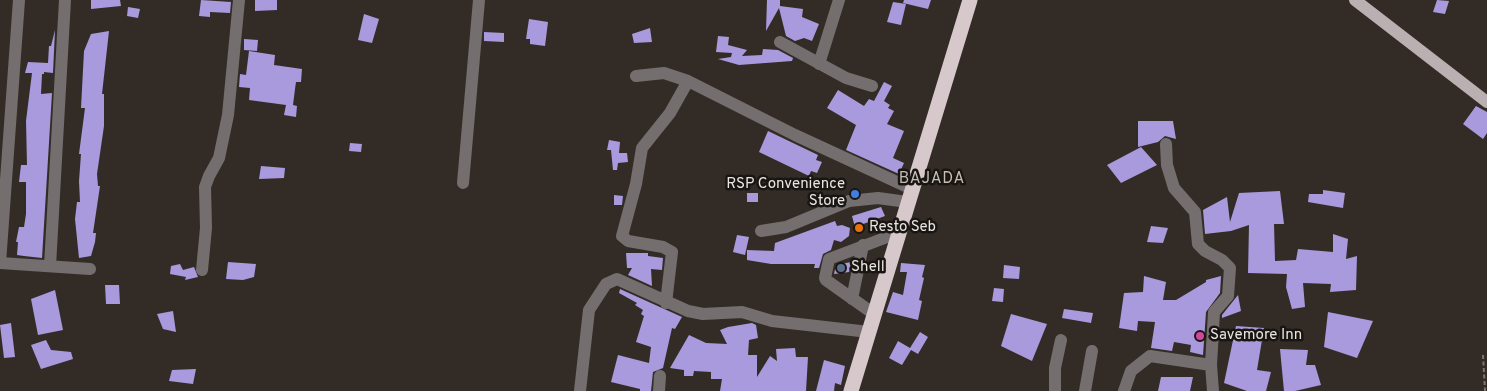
<!DOCTYPE html>
<html>
<head>
<meta charset="utf-8">
<style>
  body { margin:0 }
  canvas { display:block; background:#332c26 }
</style>
</head>
<body>
<canvas width="1487" height="391"></canvas>
<script>
const context = document.querySelector('canvas').getContext('2d');
context.lineJoin = 'round';
function paint(path, color) { context.fillStyle = color; context.fill(path, 'evenodd'); }
const toPath = rows => new Path2D(rows.map(r => 'M' + r).join(''));
function strokePath(path, color, width, dash) { context.strokeStyle = color; context.lineWidth = width; context.lineCap = dash ? 'butt' : 'round'; context.setLineDash(dash || []); context.stroke(path); }
function drawText(font, color, halo, rows, align = 'center') {
  context.font = font + ' Overpass,sans-serif'; context.lineWidth = 5; context.setLineDash([]); context.textBaseline = 'middle'; context.strokeStyle = halo; context.fillStyle = color; for (const [text, x, y, turn = 0] of rows) {
    context.save(); context.translate(x, y); context.rotate((+turn || 0) * Math.PI / 180); context.textAlign = isNaN(turn) ? turn : align; if (halo) context.strokeText(text, 0, 0); context.fillText(text, 0, 0); context.restore();
  }
}
paint(toPath([
  [91,0,120,0,121,6,91,9],
  [201,0,231,2,230,13,210,12,210,17,199,16],
  [255,0,277,0,277,10,255,11],
  [767,0,780,0,780,6,803,9,802,17,819,24,812,41,804,38,795,41,786,36,779,8,766,31],
  [904,0,931,0,928,9,903,3],
  [1437,0,1449,1,1445,14,1433,12],
  [893,2,906,4,901,25,887,22],
  [128,7,140,9,138,18,127,16],
  [364,14,379,19,372,43,358,40],
  [529,19,548,22,545,46,530,44,530,39,526,39],
  [650,28,652,42,634,43,632,34],
  [55,30,53,73,44,72,44,74,42,74,41,94,52,93,42,258,24,256,17,255,18,242,16,242,19,227,24,227,26,214,26,182,19,182,21,165,27,165,26,121,32,73,25,73,28,62,48,63,49,46,51,46],
  [109,31,102,94,104,94,104,126,97,174,98,186,100,186,93,233,96,233,95,242,91,256,79,258,75,219,77,202,80,202,79,181,81,154,79,154,85,108,81,108,84,51,91,34],
  [484,32,504,33,504,42,484,41],
  [718,36,729,37,728,45,747,50,742,56,762,55,763,49,778,50,793,58,792,61,739,65,718,59,731,57,732,53,716,52],
  [244,39,258,40,257,51,244,50],
  [249,51,275,55,274,65,302,69,301,82,296,82,295,89,293,105,297,106,296,117,284,115,286,105,249,100,250,88,239,87,240,74,246,75],
  [884,82,892,86,884,101,890,105,888,108,894,111,887,124,904,131,893,158,904,163,899,174,846,150,856,125,827,108,838,90,864,106,869,99,874,101],
  [1476,106,1487,112,1487,133,1483,139,1463,124],
  [1138,121,1173,121,1176,139,1165,136,1158,142,1138,147],
  [768,131,818,155,816,160,822,162,817,173,811,171,809,176,759,152],
  [609,140,620,142,619,153,627,153,628,162,618,163,617,170,613,170,611,150,607,150],
  [350,143,362,144,361,152,349,151],
  [1141,147,1157,165,1121,183,1107,165],
  [261,166,285,168,284,178,259,179],
  [1323,190,1345,193,1343,208,1308,202,1309,194,1323,194],
  [1280,191,1284,224,1274,224,1275,261,1296,260,1298,249,1333,252,1333,234,1348,239,1346,259,1357,256,1356,290,1330,292,1331,284,1303,283,1305,307,1292,309,1286,287,1287,274,1248,273,1249,225,1231,231,1205,234,1203,210,1227,197,1230,222,1239,193],
  [747,193,758,193,758,202,747,202],
  [614,195,623,196,622,205,614,205],
  [881,207,885,216,855,227,852,216],
  [835,221,837,226,842,225,850,228,849,236,841,242,834,240,831,250,823,254,819,268,814,268,815,264,771,264,747,260,747,250,774,251,775,243],
  [1151,226,1168,228,1163,243,1147,242],
  [737,235,749,237,745,255,733,252],
  [626,253,648,253,648,256,663,258,662,270,651,269,652,286,628,275,632,268,627,268],
  [228,262,256,264,254,277,243,280,226,279],
  [851,262,849,272,834,274,836,265],
  [901,263,925,265,922,277,924,278,919,300,922,301,918,320,886,312,893,292,903,295,907,272,900,272],
  [180,264,183,270,194,267,198,277,185,280,186,277,170,274,171,266],
  [1004,265,1020,267,1019,279,1003,278],
  [1144,276,1166,282,1163,300,1176,300,1206,282,1206,280,1221,276,1220,293,1206,312,1203,355,1190,352,1191,345,1174,342,1172,351,1151,348,1155,322,1138,321,1137,331,1119,328,1124,293,1143,292],
  [105,285,119,285,120,304,106,304],
  [994,288,1004,289,1003,302,992,301],
  [620,289,682,317,675,329,672,328,663,368,653,372,651,391,640,391,640,389,611,382,618,355,649,363,651,347,636,342,644,316,641,314,643,310,635,305,637,303,619,293],
  [55,290,63,330,38,335,31,299],
  [1238,295,1241,311,1222,318,1222,315],
  [1064,309,1093,313,1091,323,1062,318],
  [173,311,176,332,163,329,157,314],
  [1328,312,1373,321,1357,358,1324,347],
  [1011,314,1047,324,1032,361,1001,346],
  [11,323,15,357,4,358,0,325],
  [752,323,756,325,758,338,749,340,748,355,757,355,757,377,770,356,777,361,776,349,795,348,796,357,808,357,806,391,720,391,722,379,711,379,711,372,694,371,693,376,684,376,684,370,670,368,689,335,706,343,727,344,720,330,728,327],
  [1236,326,1264,328,1257,370,1271,372,1266,391,1247,391,1224,383],
  [920,332,928,337,918,354,911,350,902,365,889,358,898,341,910,348],
  [46,340,51,350,71,352,73,359,41,369,31,345],
  [1280,349,1308,350,1306,365,1315,365,1321,385,1295,391,1284,391],
  [824,360,845,366,841,385,835,383,834,391,816,391],
  [196,369,193,384,169,381,172,370],
  [1161,377,1193,377,1190,391,1158,391]
]), '#a999dd');
strokePath(toPath([
  [1483,355,1485,391]
]), '#7c7671', 2, [4, 2.5]);
strokePath(toPath([
  [19,0,0,263,90,269],
  [780,42,846,78,872,86],
  [819,64,839,0],
  [636,76,664,73,688,81,795,135,912,189],
  [1166,144,1167,165,1174,188,1195,212,1198,244,1205,251,1222,260,1230,268,1228,296,1214,312,1211,365,1213,391],
  [463,183,479,0],
  [761,231,786,227,849,201,878,198,907,202],
  [50,266,65,0],
  [202,270,206,228,205,187,209,176,219,158,228,115,239,0],
  [852,299,863,245],
  [666,303,672,252,663,247,628,241,622,236,636,184,642,148,670,113,688,81],
  [874,314,826,280,825,278,829,259,898,233],
  [580,391,589,310,606,284,617,279,688,311,703,314,742,312,772,321,869,332],
  [659,391,660,376],
  [1055,391,1055,368,1061,340],
  [1085,391,1092,351],
  [1124,391,1131,371,1150,356,1211,365]
]), '#746e6f', 12);
strokePath(toPath([
  [1355,0,1487,102]
]), '#baafb1', 12);
strokePath(toPath([
  [851,391,970,0]
]), '#d6c8cb', 15);
for (const [x, y, r, color] of [
  [855,194,5,"#3f7fe0"],
  [859,228,5,"#e8710a"],
  [841,268,5,"#5c6f8a"],
  [1200,336,5,"#d1479c"]
]) { const dot = new Path2D(); dot.arc(x, y, r, 0, 2 * Math.PI); context.fillStyle = color; context.fill(dot); strokePath(dot, '#181512', 2); }
drawText('15px', '#eae5e1', '#181512', [
  ["RSP Convenience",845,185,"right"],
  ["Store",845,202,"right"],
  ["Resto Seb",869,228],
  ["Shell",851,268],
  ["Savemore Inn",1210,336]
], 'left');
context.letterSpacing = '1px';
drawText('16px', '#c6bcb4', '#181512', [
  ["BAJADA",932,180]
]);
context.letterSpacing = '0px';
</script>
</body>
</html>
